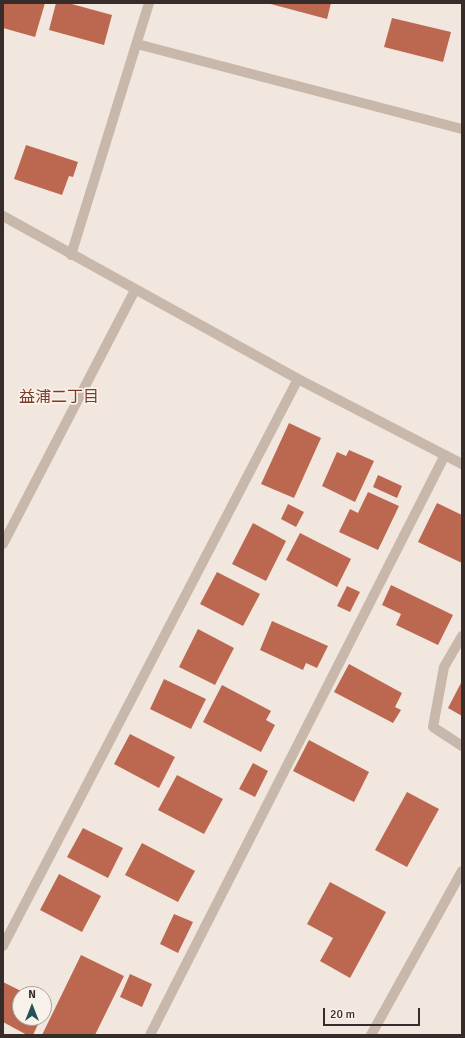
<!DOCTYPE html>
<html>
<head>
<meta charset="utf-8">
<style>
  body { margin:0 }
  #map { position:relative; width:465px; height:1038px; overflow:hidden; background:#f1e7de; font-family:Signika,sans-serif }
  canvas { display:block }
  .frame { position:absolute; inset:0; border:4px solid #362d2a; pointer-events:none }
  .north { position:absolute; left:12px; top:986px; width:40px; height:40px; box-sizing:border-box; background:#f8f2ea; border:1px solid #aaa39d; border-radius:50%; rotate:0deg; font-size:11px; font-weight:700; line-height:16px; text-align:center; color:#362d2a }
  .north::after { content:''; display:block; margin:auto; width:14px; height:18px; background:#235254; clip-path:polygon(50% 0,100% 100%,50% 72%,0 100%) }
  .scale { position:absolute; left:323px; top:1008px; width:97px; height:18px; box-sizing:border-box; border:2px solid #362d2a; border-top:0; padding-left:5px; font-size:12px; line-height:14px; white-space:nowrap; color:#362d2a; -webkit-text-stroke:3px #f8f2ea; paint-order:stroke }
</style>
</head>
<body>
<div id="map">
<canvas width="465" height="1038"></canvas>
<div class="frame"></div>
<div class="north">N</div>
<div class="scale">20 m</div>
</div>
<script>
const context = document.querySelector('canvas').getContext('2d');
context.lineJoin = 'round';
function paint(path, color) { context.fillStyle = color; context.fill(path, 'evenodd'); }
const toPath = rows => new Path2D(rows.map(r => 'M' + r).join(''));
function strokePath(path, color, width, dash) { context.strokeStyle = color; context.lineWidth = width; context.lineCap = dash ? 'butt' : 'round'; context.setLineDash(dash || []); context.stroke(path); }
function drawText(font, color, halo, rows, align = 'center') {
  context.font = font + ' Signika,"Noto Sans JP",sans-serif'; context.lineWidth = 3.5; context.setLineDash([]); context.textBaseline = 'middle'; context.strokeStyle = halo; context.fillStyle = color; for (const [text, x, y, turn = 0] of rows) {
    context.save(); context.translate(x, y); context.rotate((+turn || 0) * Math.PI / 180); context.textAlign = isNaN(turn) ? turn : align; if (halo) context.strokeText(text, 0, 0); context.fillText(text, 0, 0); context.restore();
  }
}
paint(toPath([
  [3,3,45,3,35,37,3,28],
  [56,3,68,3,112,15,104,45,49,30],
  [267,3,331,3,327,19],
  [392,18,451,32,443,62,384,47],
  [26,145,78,162,73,177,69,176,62,195,14,179],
  [289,423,321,438,294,498,261,484],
  [349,450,374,461,355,502,322,486,337,452,346,456],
  [378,475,402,486,397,498,373,487],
  [368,492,399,506,378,550,339,532,350,509,358,513],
  [437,503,462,515,462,563,418,542],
  [288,504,304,512,296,527,281,519],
  [253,523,286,541,266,581,232,564],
  [300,533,351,559,337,587,286,560],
  [217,572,260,594,243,626,200,604],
  [391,585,453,615,438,645,396,625,401,614,382,605],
  [347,586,360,592,350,612,337,606],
  [272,621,328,646,317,668,306,663,303,670,260,650],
  [198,629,234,648,215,685,179,667],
  [349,664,402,693,395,707,401,710,393,723,334,692],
  [164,679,206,699,191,729,150,709],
  [462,681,462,716,448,708],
  [222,685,271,711,266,720,275,725,261,752,203,722],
  [130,734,175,757,159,788,114,764],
  [309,740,369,772,354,802,293,771],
  [253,763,268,771,255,797,239,789],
  [177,775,223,799,204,834,158,810],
  [407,792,439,809,407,867,375,850],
  [83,828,123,848,108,878,67,857],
  [142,843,195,871,178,902,125,875],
  [59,874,101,896,82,932,40,910],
  [330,882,386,912,350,978,320,961,333,938,307,924],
  [174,914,193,922,178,953,160,944],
  [81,955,124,976,95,1035,42,1035],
  [130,974,152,984,142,1007,120,997],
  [3,982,27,994,20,994,20,1018,41,1018,33,1035,27,1035,3,1022]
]), '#bc6851');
strokePath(toPath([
  [462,636,444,667,433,727,462,746]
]), '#c8b7ab', 10);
strokePath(toPath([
  [137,44,462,129],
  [3,216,298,379,462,464],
  [71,255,149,3],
  [3,544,135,290],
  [3,946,298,379],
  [150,1035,445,455],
  [371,1035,462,871]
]), '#c8b7ab', 10);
drawText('16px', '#7e3b29', '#f8f2ea', [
  ["益浦二丁目",59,398]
]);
</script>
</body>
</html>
